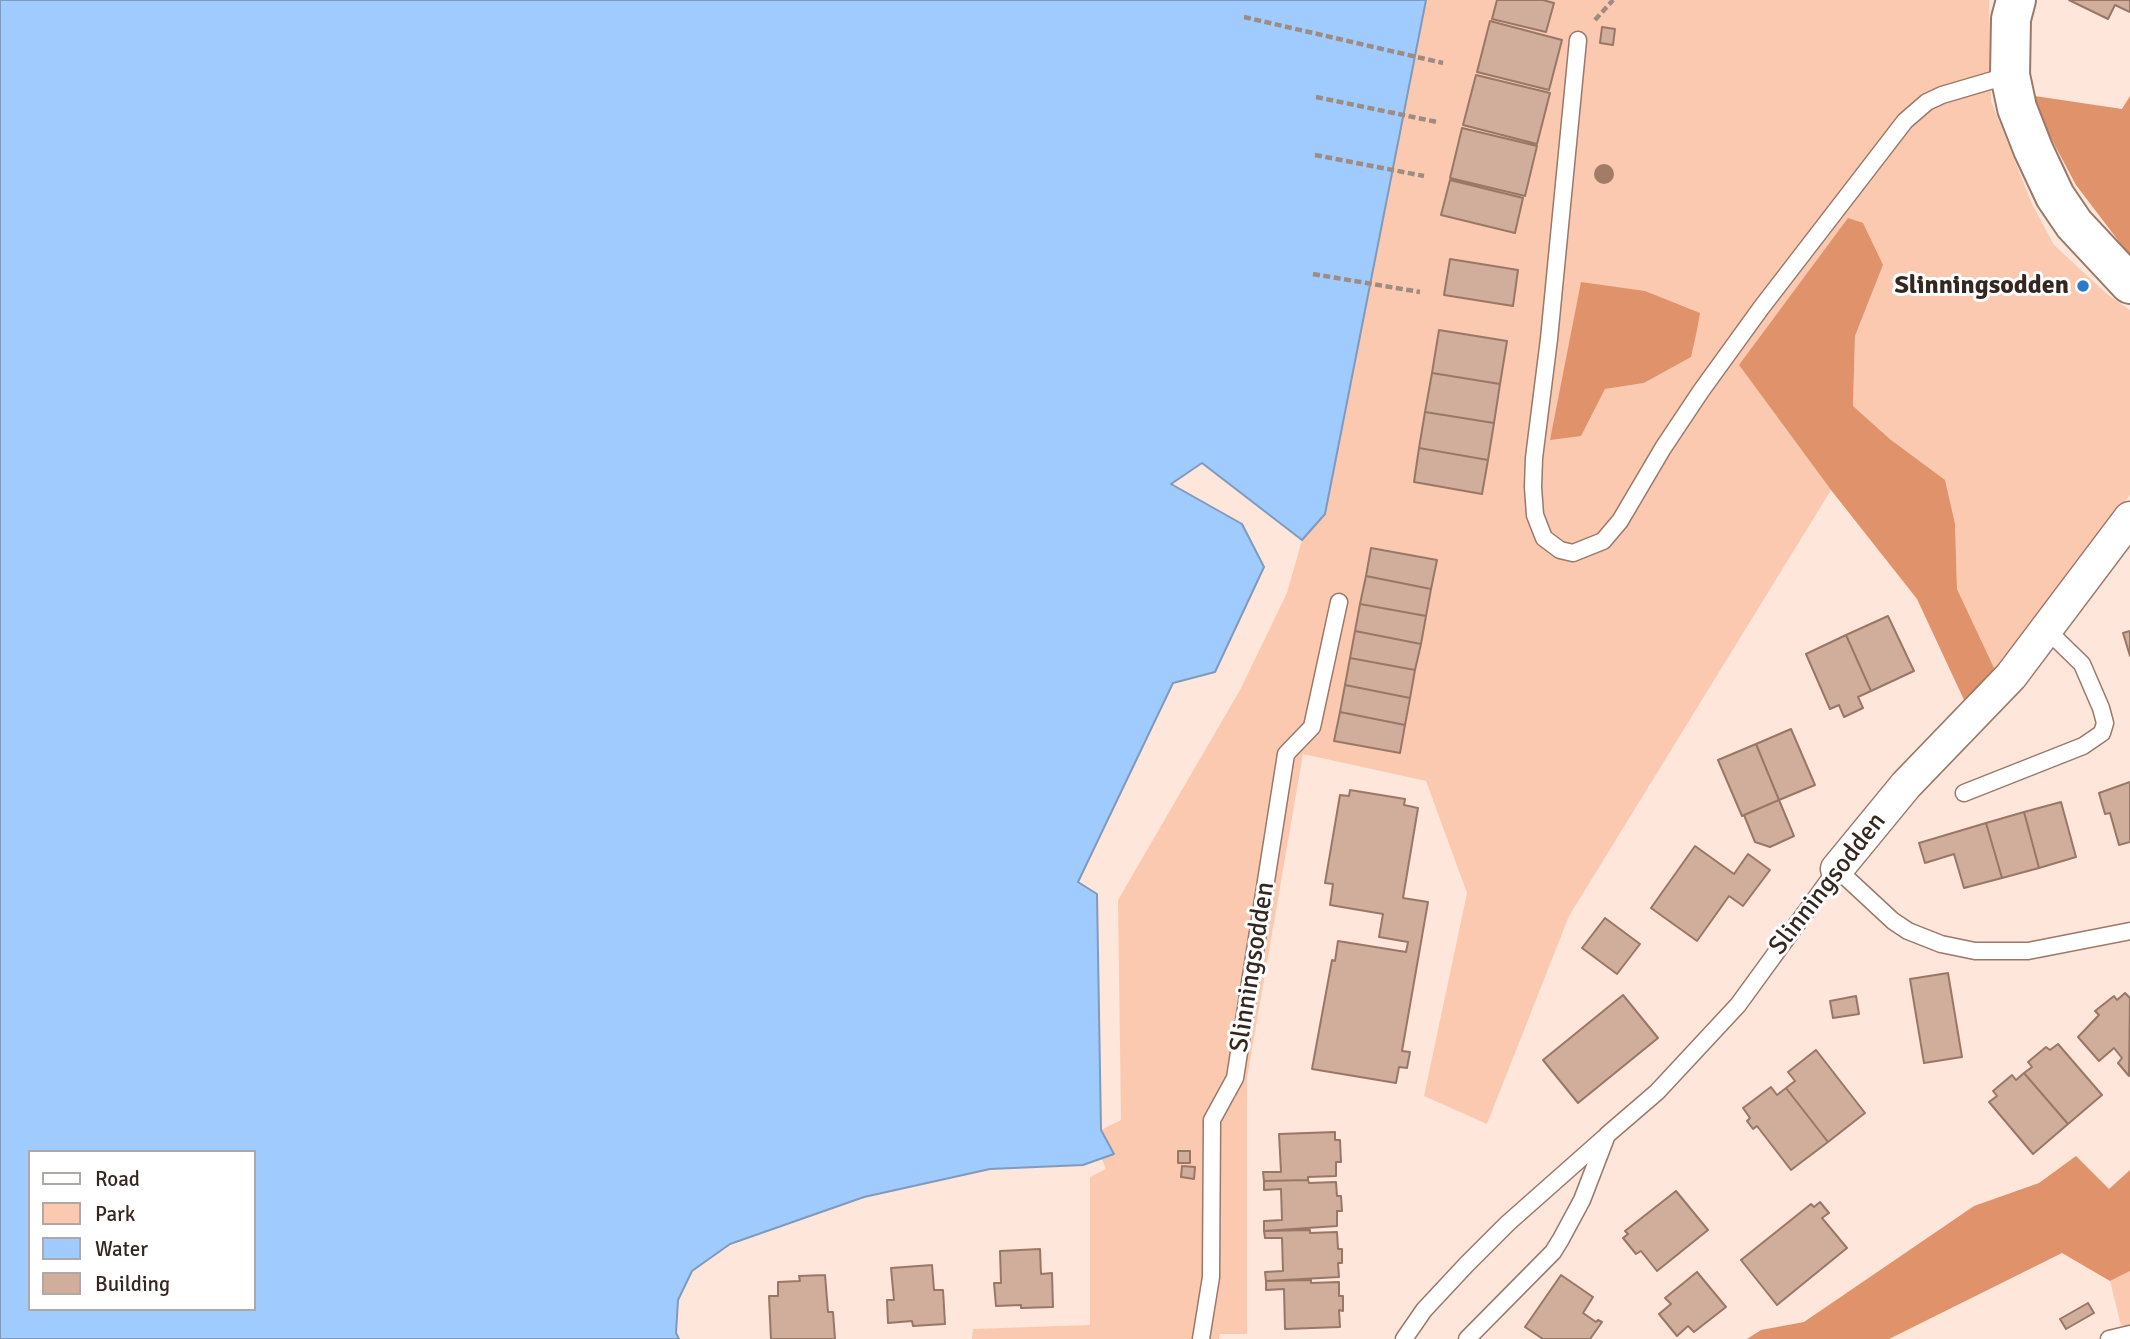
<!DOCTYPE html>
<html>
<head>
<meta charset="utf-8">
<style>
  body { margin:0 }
  #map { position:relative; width:2130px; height:1339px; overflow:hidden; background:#fee6db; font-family:Signika,sans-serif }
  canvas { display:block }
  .legend { position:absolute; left:28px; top:1150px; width:228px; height:161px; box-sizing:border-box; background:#fff; border:2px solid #aea9a6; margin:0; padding:9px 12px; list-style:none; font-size:21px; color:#352720 }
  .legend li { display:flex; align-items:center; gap:14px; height:35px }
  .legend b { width:35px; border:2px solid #aea9a6 }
</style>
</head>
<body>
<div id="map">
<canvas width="2130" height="1339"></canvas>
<ul class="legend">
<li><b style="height:9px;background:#fff"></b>Road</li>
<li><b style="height:19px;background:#fbc9b0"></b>Park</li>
<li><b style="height:19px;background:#9fcbff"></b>Water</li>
<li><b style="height:19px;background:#d1ad9b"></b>Building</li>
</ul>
</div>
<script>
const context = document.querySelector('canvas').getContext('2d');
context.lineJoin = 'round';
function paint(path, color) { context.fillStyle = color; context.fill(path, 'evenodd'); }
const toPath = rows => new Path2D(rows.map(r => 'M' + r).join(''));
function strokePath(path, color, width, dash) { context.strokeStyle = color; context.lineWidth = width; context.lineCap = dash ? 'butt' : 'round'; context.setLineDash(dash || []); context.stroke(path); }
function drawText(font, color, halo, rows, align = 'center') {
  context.font = font + ' Signika,sans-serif'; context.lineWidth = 6; context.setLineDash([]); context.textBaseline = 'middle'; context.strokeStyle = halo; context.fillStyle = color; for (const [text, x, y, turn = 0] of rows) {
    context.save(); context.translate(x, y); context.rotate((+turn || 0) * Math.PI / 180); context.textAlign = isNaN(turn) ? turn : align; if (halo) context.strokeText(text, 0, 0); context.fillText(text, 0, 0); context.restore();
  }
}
paint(toPath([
  [1426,0,1989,0,1991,101,2032,204,2054,245,2108,295,2130,310,2130,495,1995,670,1957,589,1955,524,1891,440,1853,406,1855,336,1883,265,1739,365,1831,490,1569,916,1487,1124,1424,1096,1467,893,1426,781,1303,754,1247,1078,1247,1334,1220,1334,1219,1339,972,1339,973,1329,1090,1325,1090,1177,1106,1169,1102,1159,1114,1154,1101,1130,1121,1120,1118,900,1240,690,1287,593,1302,540,1325,514],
  [1690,357,1644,383,1604,389],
  [2130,1271,2130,1327,2121,1325,2110,1281]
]), '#fbc9b0');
paint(toPath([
  [2028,95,2122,109,2130,96,2130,256,2076,185],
  [1848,218,1863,223,1883,265,1855,336,1853,406,1891,440,1945,480,1955,524,1957,589,1995,670,1965,702,1917,599,1831,490,1739,365],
  [1581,282,1645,291,1700,313,1697,330,1691,357,1644,383,1605,389,1581,436,1550,440],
  [2076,1156,2109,1189,2130,1170,2130,1271,2110,1281,2062,1253,1889,1339,1747,1339,1761,1330,1804,1322,1974,1206,2039,1183]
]), '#e0926b');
const water = toPath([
  [0,0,1426,0,1325,514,1302,540,1202,463,1171,484,1242,524,1264,567,1215,672,1173,683,1078,882,1097,894,1101,1130,1114,1154,1083,1165,990,1169,864,1197,730,1244,692,1271,678,1300,676,1333,679,1339,0,1339,0,0],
  [30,1152,254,1152,254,1309,30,1309,30,1152]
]);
paint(water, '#9fcbff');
strokePath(water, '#7f9abc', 2);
const building = toPath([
  [1497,0,1543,0,1554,3,1546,32,1492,19,1497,0],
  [2069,0,2130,0,2130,12,2115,5,2108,19,2069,0],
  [1490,21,1562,40,1549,90,1477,72,1490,21],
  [1602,27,1615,29,1613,45,1600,43,1602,27],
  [1476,75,1550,93,1537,144,1463,125,1476,75],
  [1462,128,1537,146,1525,196,1450,178,1462,128],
  [1450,180,1523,198,1515,233,1441,215,1450,180],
  [1450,259,1518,270,1513,306,1444,295,1450,259],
  [1439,330,1507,341,1500,384,1432,373,1439,330],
  [1432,373,1500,384,1494,423,1425,412,1432,373],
  [1425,412,1494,423,1488,460,1419,448,1425,412],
  [1419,448,1488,460,1482,494,1414,482,1419,448],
  [1371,548,1437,560,1431,589,1366,576,1371,548],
  [1366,576,1431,589,1426,616,1360,604,1366,576],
  [1360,604,1426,616,1421,644,1355,631,1360,604],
  [1888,616,1914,671,1871,691,1846,635,1888,616],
  [1355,631,1421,644,1415,670,1350,658,1355,631],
  [2130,631,2130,656,2123,633,2130,631],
  [1846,635,1871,691,1858,697,1863,708,1844,717,1839,705,1830,709,1806,654,1846,635],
  [1350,658,1415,670,1410,698,1345,685,1350,658],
  [1345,685,1410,698,1405,725,1340,712,1345,685],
  [1340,712,1405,725,1400,753,1334,741,1340,712],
  [1791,729,1815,785,1779,800,1756,744,1791,729],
  [1756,744,1779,800,1742,816,1718,760,1756,744],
  [2130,782,2130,842,2119,845,2110,813,2105,814,2099,793,2130,782],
  [1350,790,1405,799,1404,805,1418,808,1403,898,1428,902,1402,1051,1410,1052,1407,1068,1399,1067,1396,1083,1312,1069,1332,960,1335,961,1338,941,1406,952,1408,942,1379,937,1383,914,1330,905,1333,884,1325,883,1340,795,1349,796,1350,790],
  [1779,800,1794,836,1770,847,1755,842,1744,815,1779,800],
  [2061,802,2076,857,2039,868,2024,812,2061,802],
  [2024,812,2039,868,2002,878,1986,823,2024,812],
  [1986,823,2002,878,1964,888,1954,854,1925,863,1919,843,1986,823],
  [1695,846,1734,874,1748,854,1770,870,1743,906,1729,896,1697,941,1651,908,1695,846],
  [1605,918,1640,944,1617,974,1582,948,1605,918],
  [1948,973,1962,1057,1924,1063,1910,979,1948,973],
  [2125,993,2130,998,2129,1076,2118,1063,2122,1058,2114,1048,2099,1061,2078,1037,2099,1015,2095,1011,2114,996,2117,1000,2125,993],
  [1623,995,1658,1038,1578,1103,1543,1060,1623,995],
  [1856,996,1859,1014,1833,1018,1830,1001,1856,996],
  [2058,1044,2102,1095,2068,1124,2024,1073,2032,1067,2028,1062,2046,1047,2050,1050,2058,1044],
  [1816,1050,1865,1113,1828,1142,1786,1088,1795,1081,1788,1072,1816,1050],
  [2024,1073,2068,1124,2033,1154,1989,1102,1997,1096,1993,1091,2012,1075,2016,1080,2024,1073],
  [1771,1087,1777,1095,1786,1088,1828,1142,1791,1170,1757,1126,1753,1129,1747,1121,1750,1118,1743,1108,1771,1087],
  [1335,1132,1335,1140,1340,1140,1341,1162,1336,1162,1336,1176,1308,1177,1308,1180,1264,1181,1263,1172,1281,1172,1279,1134,1335,1132],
  [1178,1151,1190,1151,1190,1163,1178,1163,1178,1151],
  [1182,1166,1195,1167,1194,1179,1181,1177,1182,1166],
  [1308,1180,1309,1183,1336,1182,1337,1196,1341,1196,1342,1211,1337,1211,1337,1226,1264,1231,1264,1221,1282,1220,1281,1189,1264,1190,1264,1181,1308,1180],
  [1676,1191,1708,1230,1657,1271,1641,1251,1636,1254,1623,1238,1628,1234,1625,1231,1676,1191],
  [1820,1202,1829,1213,1822,1218,1847,1248,1777,1305,1741,1260,1811,1204,1814,1207,1820,1202],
  [1310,1230,1310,1233,1337,1232,1338,1249,1342,1249,1342,1263,1338,1263,1339,1277,1266,1281,1265,1272,1283,1271,1282,1238,1265,1238,1264,1231,1310,1230],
  [1040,1249,1041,1274,1052,1273,1053,1307,1021,1308,1021,1305,996,1306,994,1283,1001,1283,1000,1251,1040,1249],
  [932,1265,934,1290,943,1290,945,1324,913,1326,912,1321,888,1323,887,1300,894,1300,891,1268,932,1265],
  [1697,1272,1726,1307,1694,1332,1688,1326,1677,1336,1659,1314,1671,1304,1665,1298,1697,1272],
  [825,1275,828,1312,833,1312,835,1339,771,1339,769,1296,778,1296,778,1282,800,1281,799,1276,825,1275],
  [1561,1275,1593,1297,1583,1313,1596,1322,1598,1320,1602,1322,1590,1339,1543,1339,1525,1327,1561,1275],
  [1311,1280,1311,1283,1339,1282,1339,1296,1343,1296,1343,1311,1339,1310,1340,1327,1285,1329,1284,1289,1266,1290,1266,1281,1311,1280],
  [2088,1303,2094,1313,2066,1329,2060,1319,2088,1303]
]);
paint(building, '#d1ad9b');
strokePath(building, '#976', 2);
const service = toPath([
  [1578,40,1549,339,1534,458,1533,487,1535,515,1544,538,1560,550,1573,553,1603,541,1620,521,1663,448,1701,391,1761,308,1905,121,1927,102,1942,95,2010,75],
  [1964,793,2083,746,2102,733,2105,723,2101,708,2082,664,2046,629],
  [1201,1339,1211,1277,1212,1120,1235,1078,1286,754,1312,727,1339,602],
  [1404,1339,1424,1310,1466,1265,1508,1223,1604,1138],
  [1467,1339,1553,1252,1561,1239,1582,1200,1607,1135,1657,1092,1738,1005,1837,869,1893,921,1908,931,1941,944,1975,951,2028,951,2130,931],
  [2109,1339,2130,1334]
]);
const minor = toPath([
  [1837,869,1906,785,2011,676,2130,518]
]);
const tertiary = toPath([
  [2016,0,2011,19,2010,75,2017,108,2033,149,2055,196,2074,224,2130,284]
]);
strokePath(service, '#9b7868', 19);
strokePath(minor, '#9b7868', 35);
strokePath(tertiary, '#9b7868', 42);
strokePath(toPath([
  [1244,17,1443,63],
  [1595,20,1613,0],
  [1316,97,1437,122],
  [1315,155,1424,176],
  [1313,274,1420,292]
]), '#9e8b82', 4.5, [7, 3.5]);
strokePath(service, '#fff', 16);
strokePath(minor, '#fff', 32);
strokePath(tertiary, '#fff', 38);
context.fillStyle = '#a27c66';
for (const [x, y] of [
  [1604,174]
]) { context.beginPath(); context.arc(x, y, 10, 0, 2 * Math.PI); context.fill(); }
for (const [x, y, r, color] of [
  [2083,286,7,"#2e7aca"]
]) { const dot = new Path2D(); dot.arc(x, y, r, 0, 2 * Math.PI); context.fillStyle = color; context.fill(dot); strokePath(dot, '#fff', 2.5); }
drawText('bold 26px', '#352720', '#fff', [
  ["Slinningsodden",2069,286]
], 'right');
drawText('26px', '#352720', '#fff', [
  ["Slinningsodden",1828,884,-52],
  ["Slinningsodden",1253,967,-81]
]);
</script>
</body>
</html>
